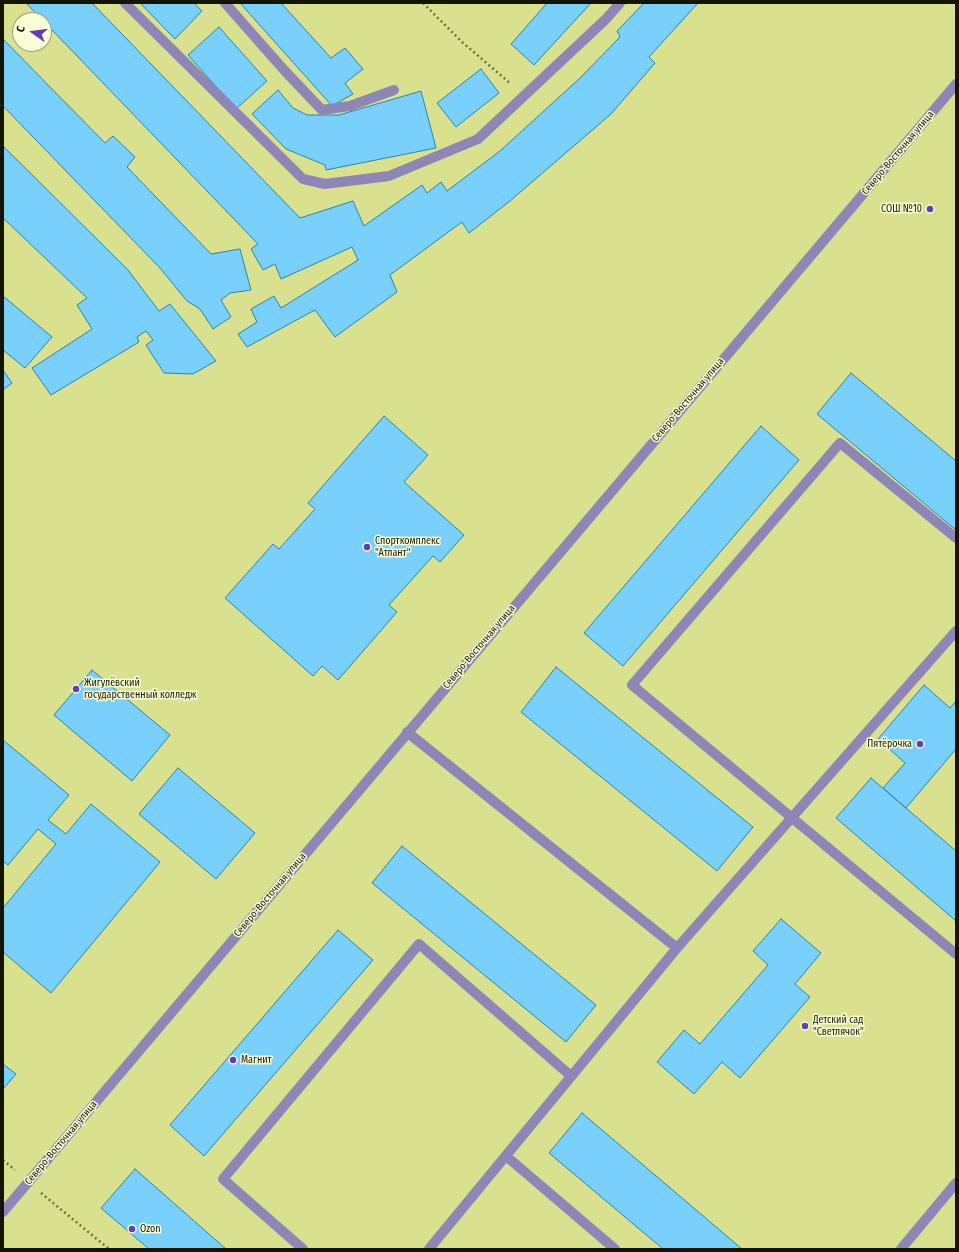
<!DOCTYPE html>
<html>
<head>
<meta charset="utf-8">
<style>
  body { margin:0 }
  #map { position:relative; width:959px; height:1252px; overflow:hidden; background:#d9e08e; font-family:"Fira Sans Condensed",sans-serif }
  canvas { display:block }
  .frame { position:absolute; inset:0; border:4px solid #141500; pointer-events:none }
  .north { position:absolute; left:12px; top:12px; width:40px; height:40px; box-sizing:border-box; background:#f9fed6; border:1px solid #9da180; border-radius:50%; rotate:284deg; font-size:11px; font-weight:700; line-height:16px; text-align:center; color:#141500 }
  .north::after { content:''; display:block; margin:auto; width:14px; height:18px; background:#633db5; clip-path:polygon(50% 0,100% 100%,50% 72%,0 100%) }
</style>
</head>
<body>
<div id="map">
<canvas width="959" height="1252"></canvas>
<div class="frame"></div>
<div class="north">С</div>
</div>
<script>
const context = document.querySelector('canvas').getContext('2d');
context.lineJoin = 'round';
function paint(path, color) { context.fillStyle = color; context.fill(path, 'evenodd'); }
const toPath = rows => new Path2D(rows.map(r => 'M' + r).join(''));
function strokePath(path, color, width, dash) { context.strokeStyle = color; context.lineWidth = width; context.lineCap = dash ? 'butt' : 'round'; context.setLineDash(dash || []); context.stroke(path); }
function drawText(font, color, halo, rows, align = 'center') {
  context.font = font + ' "Fira Sans Condensed",sans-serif'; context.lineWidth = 3; context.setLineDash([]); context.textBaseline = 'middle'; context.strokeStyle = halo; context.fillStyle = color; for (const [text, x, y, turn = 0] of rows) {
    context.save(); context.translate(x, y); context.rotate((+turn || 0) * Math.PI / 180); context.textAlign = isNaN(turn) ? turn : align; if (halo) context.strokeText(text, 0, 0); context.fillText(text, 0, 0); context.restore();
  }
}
const building = toPath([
  [26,3,92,3,300,218,353,201,364,226,422,185,427,193,441,182,447,191,500,151,580,78,620,37,617,31,644,3,698,3,649,57,655,63,611,114,510,201,469,233,462,222,390,275,397,292,335,337,315,310,247,347,238,334,257,322,251,309,274,296,281,308,358,260,352,247,281,279,275,264,263,270,251,249,258,244,26,3],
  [140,3,194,3,202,11,175,39,140,3],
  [240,3,281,3,331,58,345,48,363,69,345,83,353,94,332,106,240,3],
  [547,3,591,3,534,65,511,44,547,3],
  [219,27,267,81,236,109,188,55,219,27],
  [3,39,105,143,113,136,135,157,127,167,211,254,240,249,251,290,230,293,221,300,231,317,213,329,200,309,187,301,160,268,3,106,3,39],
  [481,69,499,93,456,127,437,103,481,69],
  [278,90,293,108,307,115,339,115,421,91,436,148,326,170,325,165,286,149,252,114,278,90],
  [3,146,128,270,159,311,170,304,216,361,193,374,164,373,146,345,153,340,146,331,137,337,139,342,51,395,32,368,92,329,77,305,87,298,3,218,3,146],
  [3,296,52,337,25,368,3,350,3,296],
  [3,370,12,383,3,390,3,370],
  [851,373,956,461,956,530,817,414,851,373],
  [384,416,428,455,404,482,464,535,440,562,433,556,389,605,397,612,338,680,322,666,313,676,225,598,273,544,279,549,315,509,308,503,384,416],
  [761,426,799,460,623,666,584,633,761,426],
  [556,667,753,827,717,871,521,712,556,667],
  [92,670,170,735,132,781,54,715,92,670],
  [924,685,950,708,956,701,956,749,906,808,883,788,905,763,878,739,924,685],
  [3,740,69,795,48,820,66,834,91,804,160,862,51,993,3,952,3,908,56,844,38,829,8,865,3,861,3,740],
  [178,768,255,833,216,879,139,814,178,768],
  [871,778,956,851,956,921,836,818,871,778],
  [402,846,596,1005,566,1042,372,883,402,846],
  [781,919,821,953,795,984,810,997,740,1078,722,1062,694,1094,657,1062,684,1030,700,1044,768,965,753,951,781,919],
  [338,930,373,960,204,1156,170,1125,338,930],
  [3,1064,16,1074,3,1089,3,1064],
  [582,1113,742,1249,663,1249,549,1153,582,1113],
  [135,1169,226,1249,149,1249,101,1208,135,1169]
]);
paint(building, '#7ad0fd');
strokePath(building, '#2884ae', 1);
strokePath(toPath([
  [423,3,462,42,511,84],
  [3,1160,15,1170],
  [41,1193,109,1249]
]), '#6e7241', 2.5, [2, 3]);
strokePath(toPath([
  [125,3,303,179,325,184,389,176,478,139,606,19,620,3],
  [225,3,284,70,322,110,350,106,394,90],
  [956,538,840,443,632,685,956,954],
  [407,732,677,948],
  [506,1156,615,1249],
  [3,1212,956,84],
  [303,1249,223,1179,419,944,571,1076],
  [429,1249,677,948,956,631],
  [901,1249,956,1183]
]), '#8f86b8', 10);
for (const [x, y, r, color] of [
  [930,209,4,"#633db5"],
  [367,547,4,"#633db5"],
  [76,689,4,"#633db5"],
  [920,744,4,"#633db5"],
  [805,1026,4,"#633db5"],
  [233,1060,4,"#633db5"],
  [132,1229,4,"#633db5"]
]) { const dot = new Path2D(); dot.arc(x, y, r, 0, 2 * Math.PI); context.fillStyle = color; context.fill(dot); strokePath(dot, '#f9fed6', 1.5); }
drawText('10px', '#141500', '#f9fed6', [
  ["Северо-Восточная улица",898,153,-50],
  ["Северо-Восточная улица",688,400,-50],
  ["Северо-Восточная улица",479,647,-50],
  ["Северо-Восточная улица",270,895,-50],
  ["Северо-Восточная улица",61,1143,-50]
]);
drawText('10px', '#141500', '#f9fed6', [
  ["СОШ №10",922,209,"right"],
  ["Спорткомплекс",375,541],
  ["\"Атлант\"",375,553],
  ["Жигулёвский",84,683],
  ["государственный колледж",84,695],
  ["Пятёрочка",912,744,"right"],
  ["Детский сад",813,1020],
  ["\"Светлячок\"",813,1032],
  ["Магнит",241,1060],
  ["Ozon",140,1229]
], 'left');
</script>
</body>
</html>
